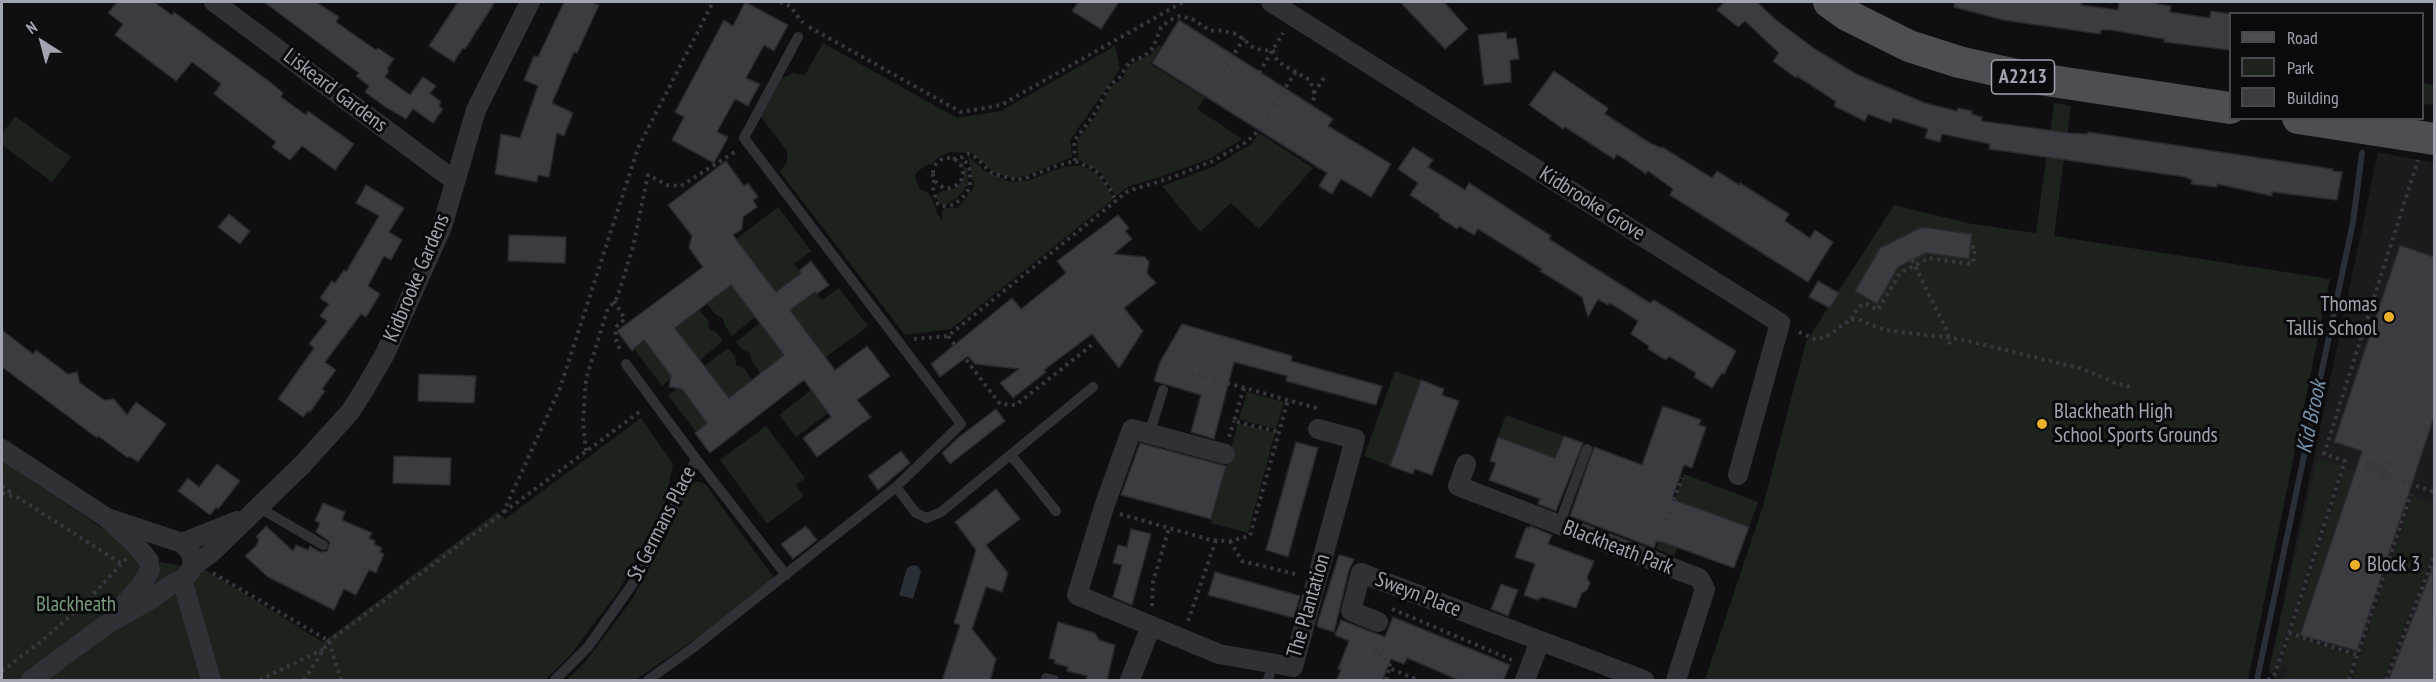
<!DOCTYPE html>
<html>
<head>
<meta charset="utf-8">
<style>
  body { margin:0 }
  #map { position:relative; width:2436px; height:682px; overflow:hidden; background:#0f0f11; font-family:"PT Sans Narrow",sans-serif }
  canvas { display:block }
  .frame { position:absolute; inset:0; border:3px solid #a1a5b1; pointer-events:none }
  .legend { position:absolute; left:2229px; top:12px; width:195px; height:108px; box-sizing:border-box; background:#0a0a0c; border:2px solid #46484e; margin:0; padding:8px 10px; list-style:none; font-size:18px; color:#a1a5b1 }
  .legend li { display:flex; align-items:center; gap:12px; height:30px }
  .legend b { width:30px; border:2px solid #46484e }
  .north { position:absolute; left:12px; top:12px; width:60px; height:60px; -webkit-text-stroke:4px #0a0a0c; paint-order:stroke; rotate:324deg; font-size:16px; font-weight:700; line-height:24px; text-align:center; color:#a1a5b1 }
  .north::after { content:''; display:block; margin:auto; width:21px; height:27px; background:#a1a5b1; clip-path:polygon(50% 0,100% 100%,50% 72%,0 100%) }
</style>
</head>
<body>
<div id="map">
<canvas width="2436" height="682"></canvas>
<div class="frame"></div>
<ul class="legend">
<li><b style="height:8px;background:#4d4e54"></b>Road</li>
<li><b style="height:16px;background:#1c231d"></b>Park</li>
<li><b style="height:16px;background:#3b3c41"></b>Building</li>
</ul>
<div class="north">N</div>
</div>
<script>
const context = document.querySelector('canvas').getContext('2d');
context.lineJoin = 'round';
function paint(path, color) { context.fillStyle = color; context.fill(path, 'evenodd'); }
const toPath = rows => new Path2D(rows.map(r => 'M' + r).join(''));
function strokePath(path, color, width, dash) { context.strokeStyle = color; context.lineWidth = width; context.lineCap = dash ? 'butt' : 'round'; context.setLineDash(dash || []); context.stroke(path); }
function drawText(font, color, halo, rows, align = 'center') {
  context.font = font + ' "PT Sans Narrow",sans-serif'; context.lineWidth = 6; context.setLineDash([]); context.textBaseline = 'middle'; context.strokeStyle = halo; context.fillStyle = color; for (const [text, x, y, turn = 0] of rows) {
    context.save(); context.translate(x, y); context.rotate((+turn || 0) * Math.PI / 180); context.textAlign = isNaN(turn) ? turn : align; if (halo) context.strokeText(text, 0, 0); context.fillText(text, 0, 0); context.restore();
  }
}
paint(toPath([
  [2378,152,2434,163,2434,680,2275,680,2269,670]
]), '#1b1b1e');
paint(toPath([
  [823,43,957,118,1001,111,1115,46,1120,69,1070,140,1072,157,1025,176,1013,178,995,173,972,153,950,152,938,157,932,164,926,165,916,173,915,178,920,189,928,193,932,198,937,213,942,220,942,211,945,208,958,208,974,187,968,156,985,171,1010,182,1027,181,1063,167,1082,165,1099,176,1111,193,1112,200,951,329,905,335,780,172,787,162,787,151,761,117,781,79,793,73,805,75],
  [1159,45,1161,47,1150,64,1205,98,1197,109,1241,138,1241,140,1211,158,1161,177,1129,186,1116,196,1101,173,1078,159,1077,141,1095,117,1111,87,1123,78,1129,65,1151,54],
  [2423,83,2434,85,2434,105,2423,104],
  [2054,103,2071,106,2054,236,2330,279,2248,680,1705,680,1763,506,1806,342,1894,205,1972,224,2036,233],
  [15,116,71,157,52,182,2,145,2,134],
  [1259,133,1313,168,1259,229,1231,203,1200,232,1162,186,1215,166,1251,144],
  [958,160,967,169,968,185,957,198,947,204,942,204,937,199,939,192,956,188,963,180,964,170],
  [778,207,811,251,794,264,801,273,776,292,736,239],
  [731,285,755,317,732,336,725,326,723,318,716,315,707,304],
  [839,288,868,326,826,357,790,310,815,292,822,300],
  [699,310,708,320,709,329,717,333,723,341,700,360,675,328],
  [760,323,784,355,760,373,752,362,750,353,743,350,736,342],
  [645,341,672,377,662,386,634,349],
  [728,348,735,356,736,365,744,368,752,380,729,398,704,366],
  [1395,371,1421,380,1390,466,1364,456],
  [680,387,707,423,696,432,668,395],
  [811,390,828,413,796,437,779,415],
  [1247,392,1284,402,1276,429,1239,419],
  [1506,415,1564,436,1555,458,1498,437],
  [641,418,673,464,666,499,653,530,618,592,572,653,545,680,2,680,2,460,108,532,123,544,134,557,208,571,323,642,497,512,505,519],
  [1238,423,1275,433,1248,533,1211,523],
  [766,426,805,478,796,485,804,496,767,524,720,460],
  [2317,459,2341,466,2274,669,2270,673,2269,670],
  [2346,468,2355,471,2300,635,2292,632],
  [1684,474,1758,502,1749,527,1692,507,1674,556,1656,549],
  [694,482,701,482,706,485,774,578,716,625,635,680,567,680,585,662,631,601,667,535,686,491],
  [2413,496,2434,504,2434,551,2383,680,2352,680],
  [2291,635,2355,656,2347,680,2280,680,2290,673,2284,664,2280,667]
]), '#1c231d');
paint(toPath([
  [913,565,918,566,921,572,913,599,899,595,907,568]
]), '#282f36');
strokePath(toPath([
  [2257,680,2353,222,2362,153]
]), '#282f36', 6);
const building = toPath([
  [117,2,154,2,172,15,174,12,270,82,283,93,281,97,306,115,308,111,354,144,335,170,302,146,290,160,272,147,276,142,214,94,221,84,192,62,176,81,115,35,123,24,108,13,117,2],
  [264,2,316,2,339,17,336,22,376,50,378,48,394,59,387,69,389,71,385,77,410,95,423,77,436,86,430,93,441,102,439,106,443,109,433,123,413,109,406,119,384,106,365,92,369,86,356,76,359,73,264,2],
  [458,2,495,2,465,49,463,48,454,62,429,46,458,2],
  [564,2,591,2,599,5,577,53,574,52,552,103,573,113,564,136,557,133,549,177,538,175,537,182,495,174,501,134,520,138,538,86,524,80,534,56,538,57,564,2],
  [745,2,788,25,774,51,764,45,746,78,760,84,748,106,735,99,717,132,728,137,714,163,672,140,684,117,675,112,724,20,733,26,745,2],
  [1078,2,1119,2,1101,29,1072,11,1078,2],
  [1400,2,1444,2,1468,29,1445,49,1400,2],
  [1724,2,1757,2,1776,20,1815,49,1856,74,1925,103,1957,111,1958,108,1972,111,1971,114,1982,117,1981,121,2070,133,2087,134,2088,132,2333,169,2332,171,2342,172,2337,200,2272,192,2272,196,2217,184,2217,187,2191,184,2192,180,2185,177,1989,149,1990,144,1942,134,1940,142,1925,138,1928,129,1893,118,1891,123,1868,114,1865,121,1834,106,1836,102,1826,95,1797,76,1796,78,1773,61,1779,53,1745,21,1738,27,1717,10,1724,2],
  [1955,2,2082,2,2081,5,2118,10,2119,2,2157,2,2157,4,2171,6,2170,12,2210,18,2211,11,2230,14,2230,50,2164,42,2165,39,2157,38,2110,30,2101,30,2100,34,2003,20,1954,7,1955,2],
  [1179,20,1333,119,1328,126,1391,164,1371,197,1341,179,1332,194,1319,186,1327,173,1152,63,1179,20],
  [1506,32,1507,39,1516,38,1519,59,1510,60,1511,82,1484,85,1478,35,1506,32],
  [1554,71,1608,108,1605,114,1650,143,1661,148,1662,147,1712,178,1717,171,1739,185,1740,183,1789,214,1785,221,1810,238,1815,230,1833,242,1808,282,1670,195,1673,189,1648,171,1646,174,1617,154,1614,159,1565,127,1563,129,1529,105,1554,71],
  [1413,147,1433,160,1428,167,1465,190,1469,183,1551,236,1549,239,1650,303,1654,300,1736,351,1724,374,1722,373,1712,388,1694,377,1696,373,1669,356,1666,360,1648,349,1649,346,1631,334,1638,321,1610,303,1608,305,1598,299,1588,317,1582,297,1540,271,1542,269,1478,229,1474,235,1459,226,1457,229,1439,217,1440,215,1410,195,1418,183,1398,169,1413,147],
  [726,161,744,186,748,183,758,197,753,200,757,207,743,217,742,229,733,235,776,292,801,273,799,271,811,261,829,285,817,294,815,292,790,310,835,370,867,346,890,376,857,400,871,417,817,457,803,438,831,417,804,380,710,453,695,433,707,423,682,389,669,387,671,376,644,340,632,351,617,331,703,267,689,248,692,236,668,205,726,161],
  [731,285,784,355,729,398,675,328,731,285],
  [366,185,404,208,389,232,402,240,391,260,384,256,368,286,380,294,366,317,361,314,325,362,336,370,322,389,325,391,310,412,308,411,303,417,278,399,314,348,309,344,327,321,320,316,329,304,320,298,332,281,335,283,344,270,346,272,379,216,356,203,366,185],
  [229,214,250,231,240,244,218,227,229,214],
  [1118,215,1129,228,1125,231,1132,239,1114,254,1145,257,1149,262,1147,273,1156,283,1124,308,1143,331,1119,368,1092,334,1044,370,1046,372,1013,398,1000,383,1019,369,975,364,968,356,940,377,931,364,1012,298,1021,309,1066,273,1057,261,1118,215],
  [1922,227,1972,234,1969,259,1926,253,1898,267,1877,304,1855,291,1880,248,1922,227],
  [509,235,566,237,565,263,508,261,509,235],
  [2400,245,2434,257,2434,417,2357,651,2300,635,2362,451,2334,442,2400,245],
  [1818,281,1839,293,1830,308,1809,297,1818,281],
  [1182,324,1292,356,1291,361,1382,386,1376,405,1286,381,1287,376,1234,362,1214,439,1191,432,1201,395,1154,381,1160,362,1182,324],
  [2,330,33,354,36,350,68,374,77,372,80,383,104,400,114,399,127,415,136,402,166,424,138,462,129,456,128,458,98,436,97,438,2,367,2,330],
  [419,374,476,376,474,403,418,401,419,374],
  [1421,380,1444,389,1442,395,1459,401,1432,475,1415,469,1413,474,1390,466,1421,380],
  [1663,406,1701,420,1699,425,1706,427,1692,468,1684,465,1672,499,1749,527,1734,568,1657,540,1654,548,1570,516,1594,447,1642,465,1663,406],
  [996,409,1005,421,950,464,942,453,959,437,996,409],
  [1564,436,1583,443,1556,511,1538,504,1540,499,1489,480,1496,463,1490,461,1498,437,1555,458,1564,436],
  [1296,442,1318,448,1288,557,1266,550,1296,442],
  [1140,443,1226,466,1211,519,1121,495,1140,443],
  [901,451,910,463,878,490,868,476,901,451],
  [394,456,451,458,450,485,393,483,394,456],
  [217,464,240,481,218,509,216,507,210,515,178,491,188,478,199,487,217,464],
  [996,489,1020,519,986,545,1008,573,1002,592,986,587,972,629,996,659,990,681,942,681,960,625,954,623,976,550,955,522,996,489],
  [323,503,345,512,342,520,372,533,369,538,375,541,374,544,382,548,380,552,384,554,376,573,369,570,356,595,344,589,334,610,268,577,245,556,256,546,259,539,256,537,266,526,293,551,296,545,308,550,310,546,320,552,327,551,330,542,316,532,320,523,315,521,323,503],
  [806,526,817,540,793,559,781,544,806,526],
  [1530,526,1552,535,1548,544,1594,561,1587,578,1590,583,1587,590,1582,593,1576,608,1542,597,1537,600,1524,595,1535,564,1515,557,1526,527,1530,528,1530,526],
  [1131,529,1151,534,1132,605,1113,597,1122,565,1113,563,1118,545,1127,547,1131,529],
  [1339,555,1354,559,1349,570,1334,632,1318,627,1317,624,1339,555],
  [2433,566,2434,681,2388,681,2433,566],
  [1215,572,1300,596,1294,618,1208,595,1215,572],
  [1501,584,1518,590,1508,616,1491,609,1501,584],
  [1393,617,1510,665,1503,681,1461,681,1407,658,1404,664,1391,659,1382,681,1336,681,1341,670,1338,669,1349,641,1335,635,1341,620,1385,637,1393,617],
  [1058,622,1095,633,1099,640,1115,645,1107,681,1086,681,1087,676,1067,671,1068,667,1054,663,1055,660,1049,658,1058,622]
]);
paint(building, '#3b3c41');
strokePath(building, '#29292d', 1.5);
strokePath(toPath([
  [780,2,790,6,803,23],
  [809,27,961,112,1001,105,1183,2],
  [1223,72,1244,38],
  [1259,73,1283,33],
  [1314,93,1325,76],
  [1274,106,1296,71],
  '933 173a15 15 0 1 1 30 0a15 15 0 1 1-30 0Z',
  [953,159,963,157,968,154,973,155,992,173,1016,180,1026,178,1056,166,1075,161,1092,168,1100,175,1112,192,1115,201],
  [1075,161,1074,141,1093,116,1110,85,1120,77,1130,61,1143,57,1153,48,1161,27,1170,20,1180,16,1192,19,1211,31,1218,30,1237,34,1255,49,1273,51,1277,60,1283,65,1310,80,1315,96,1311,105],
  [934,180,933,188,938,204,942,206,954,205,966,194,970,186,970,170,963,157],
  [1912,260,1947,331,1950,345],
  [614,301,625,319,617,326,615,336,621,353],
  [1851,319,1857,309,1863,304,1867,304,1878,310,1900,273,1929,258,1971,264,1973,262,1975,247,1970,247],
  [1799,332,1815,339,1826,337,1851,319,1860,320,1884,330,1960,339,2083,369,2115,383,2128,386,2127,391],
  [948,336,1000,404,1016,405,1093,344],
  [914,339,948,336,1128,191,1170,178,1213,161,1248,141,1258,131,1271,111],
  [1191,373,1320,409],
  [1244,388,1234,421,1279,432],
  [1229,437,1234,421],
  [586,451,583,422,586,379,607,311,617,298,633,247,648,175,667,185,681,186,738,150],
  [2382,467,2368,462,2366,469,2434,492],
  [2,486,13,494],
  [2381,486,2389,460],
  [2,493,17,497,122,564],
  [504,512,642,410],
  [1120,514,1211,540,1230,541,1250,536,1288,400],
  [1230,541,1242,561,1299,575],
  [1658,542,1682,478],
  [213,573,329,641,341,680],
  [1152,606,1153,582,1169,528],
  [1392,609,1512,660],
  [1188,621,1216,540],
  [2289,633,2345,461,2324,454,2418,160],
  [1379,641,1375,650,1390,663,1389,668],
  [2,671,42,641,87,601,126,559],
  [260,680,324,649],
  [304,680,329,641,503,513,560,388,638,148,713,2],
  [1386,680,1389,668,1418,680],
  [2268,680,2274,676,2289,633,2358,655],
  [2349,680,2411,494],
  [2386,680,2434,557]
]), '#37383d', 4, [3, 4.5]);
strokePath(toPath([
  [1149,434,1163,390],
  [1011,455,1056,511],
  [696,459,786,575],
  [896,487,916,513,927,518,941,512,1093,387],
  [258,507,323,545],
  [1559,525,1587,449],
  [555,680,588,647,636,579,663,530,696,459,626,364],
  [648,680,694,647,896,487,961,424,744,138,798,37],
  [1046,680,1046,678,1054,680],
  [1268,680,1273,663]
]), '#303136', 10);
strokePath(toPath([
  [214,2,455,181],
  [1271,2,1780,323,1738,475],
  [2,449,107,518,137,546,149,561],
  [1225,454,1132,429,1104,507,1077,595,1219,654,1293,667,1355,439,1318,429],
  [1466,464,1458,486,1699,578,1705,589,1676,680],
  [182,543,237,521],
  [192,567,212,552,302,465,350,412,364,390,385,354,442,227,476,110,530,2],
  [182,580,211,680],
  [119,610,141,586,150,570],
  [1378,622,1351,611,1361,573,1644,680],
  [31,680,107,624,153,598,172,584,182,580,190,572,193,563,191,553,182,543,107,518],
  [1130,680,1151,626],
  [1525,680,1540,641]
]), '#303136', 20);
strokePath(toPath([
  [1829,2,1847,15,1909,46,1959,62,2026,77,2230,108],
  [2298,118,2434,139]
]), '#4d4e54', 32);
for (const [x, y, r, color] of [
  [2389,317,6,"#edb02b"],
  [2042,424,6,"#edb02b"],
  [2355,565,6,"#edb02b"]
]) { const dot = new Path2D(); dot.arc(x, y, r, 0, 2 * Math.PI); context.fillStyle = color; context.fill(dot); strokePath(dot, '#0a0a0c', 2); }
for (const [x, y, w] of [
  [2023,77,63]
]) { const box = new Path2D(); box.roundRect(x - w / 2, y - 17, w, 34, 4.5); context.fillStyle = '#0a0a0c'; context.fill(box); strokePath(box, '#a1a5b1', 1.5); }
drawText('bold 20px', '#a1a5b1', null, [
  ["A2213",2023,77]
]);
drawText('21px', '#a1a5b1', '#0a0a0c', [
  ["Liskeard Gardens",335,91,37],
  ["Kidbrooke Grove",1592,204,32],
  ["Kidbrooke Gardens",417,278,-67],
  ["St Germans Place",662,524,-63],
  ["Blackheath Park",1618,548,21],
  ["Sweyn Place",1418,595,21],
  ["The Plantation",1309,606,-74]
]);
drawText('21px', '#a1a5b1', '#0a0a0c', [
  ["Thomas",2377,305,"right"],
  ["Tallis School",2377,329,"right"],
  ["Blackheath High",2054,412],
  ["School Sports Grounds",2054,436],
  ["Block 3",2367,565]
], 'left');
drawText('21px', '#789c7b', '#0a0a0c', [
  ["Blackheath",76,605]
]);
drawText('italic 22px', '#7793ad', '#0a0a0c', [
  ["Kid Brook",2312,417,-78]
]);
</script>
</body>
</html>
